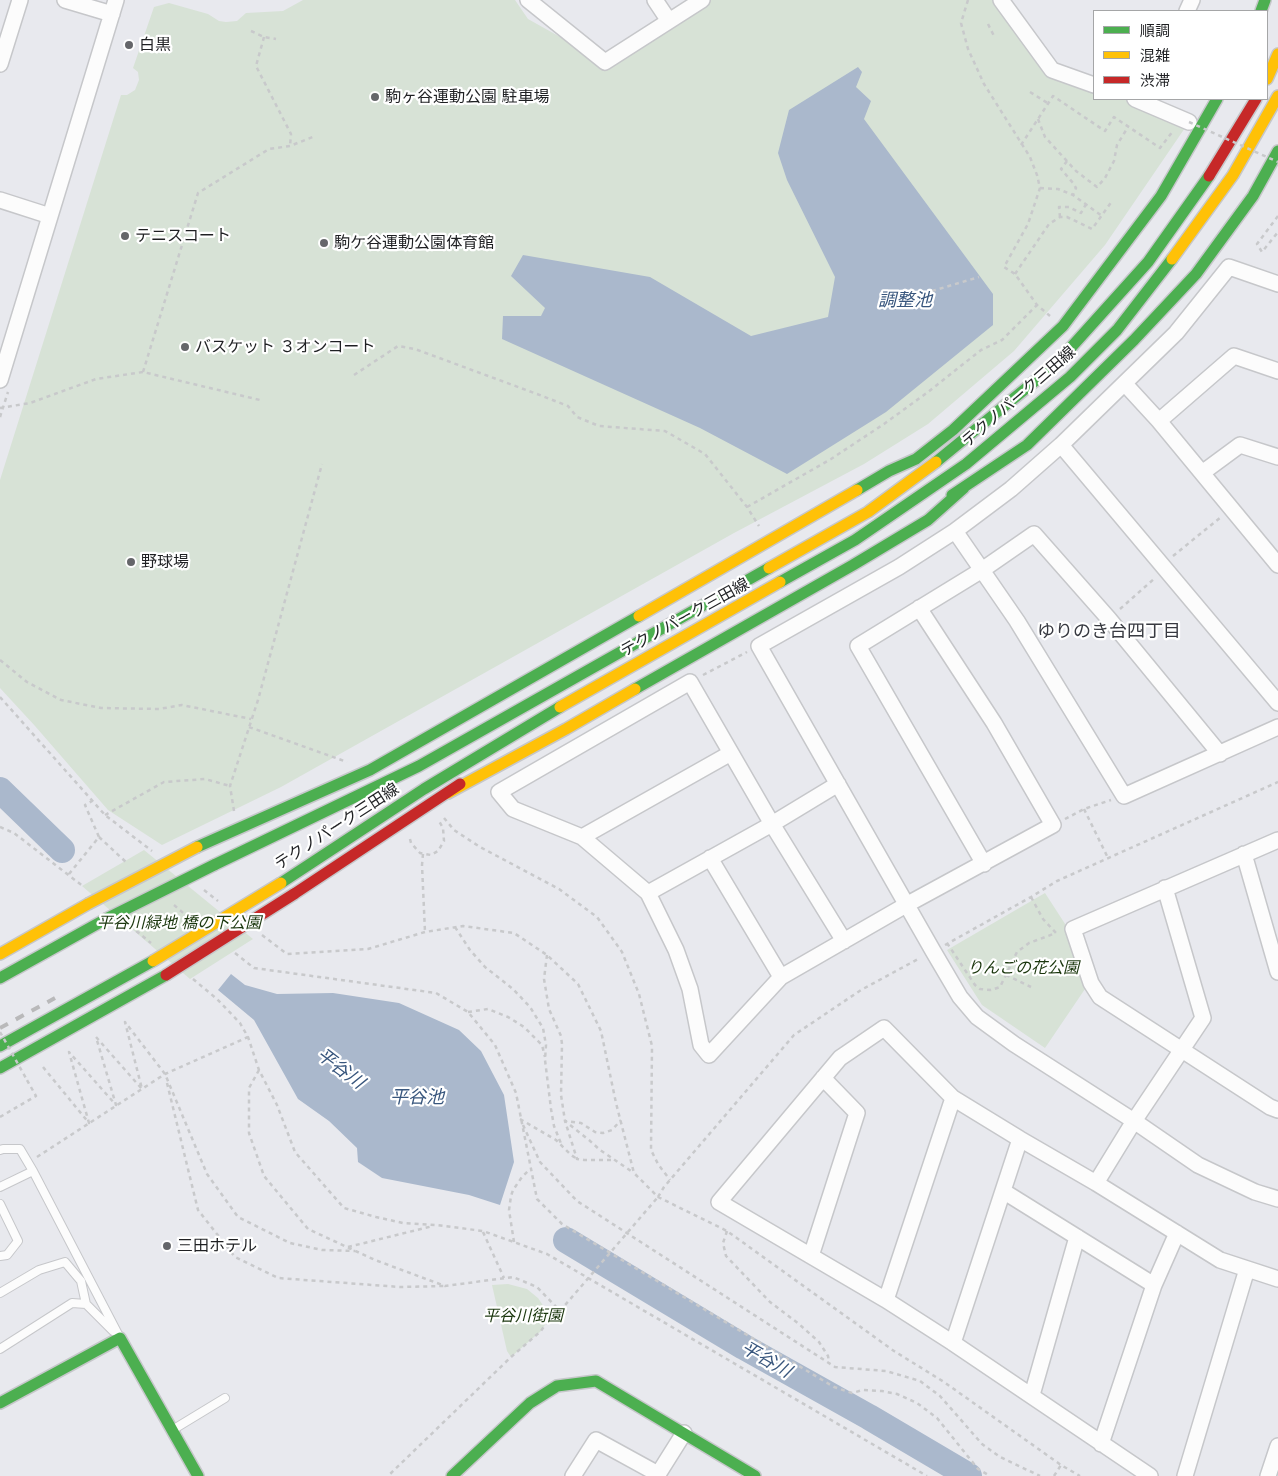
<!DOCTYPE html>
<html>
<head>
<meta charset="utf-8">
<style>
  body { margin:0 }
  #map { position:relative; width:1278px; height:1476px; overflow:hidden; background:#e8e9ee; font-family:"Libre Baskerville","Noto Sans JP",serif }
  canvas { display:block }
  .legend { position:absolute; left:1093px; top:10px; width:175px; height:90px; box-sizing:border-box; background:#fff; border:1px solid #a5a6a7; margin:0; padding:6px 9px; list-style:none; font-size:15px; color:#1f2023 }
  .legend li { display:flex; align-items:center; gap:10px; height:25px }
  .legend b { width:25px; border:1px solid #a5a6a7 }
</style>
</head>
<body>
<div id="map">
<canvas width="1278" height="1476"></canvas>
<ul class="legend">
<li><b style="height:6px;background:#4caf50"></b>順調</li>
<li><b style="height:6px;background:#ffc107"></b>混雑</li>
<li><b style="height:6px;background:#c62828"></b>渋滞</li>
</ul>
</div>
<script>
const context = document.querySelector('canvas').getContext('2d');
context.lineJoin = 'round';
function paint(path, color) { context.fillStyle = color; context.fill(path, 'evenodd'); }
const toPath = rows => new Path2D(rows.map(r => 'M' + r).join(''));
function strokePath(path, color, width, dash) { context.strokeStyle = color; context.lineWidth = width; context.lineCap = dash ? 'butt' : 'round'; context.setLineDash(dash || []); context.stroke(path); }
function drawText(font, color, halo, rows, align = 'center') {
  context.font = font + ' "Libre Baskerville","Noto Sans JP",serif'; context.lineWidth = 4.5; context.setLineDash([]); context.textBaseline = 'middle'; context.strokeStyle = halo; context.fillStyle = color; for (const [text, x, y, turn = 0] of rows) {
    context.save(); context.translate(x, y); context.rotate((+turn || 0) * Math.PI / 180); context.textAlign = isNaN(turn) ? turn : align; if (halo) context.strokeText(text, 0, 0); context.fillText(text, 0, 0); context.restore();
  }
}
paint(toPath([
  [303,0,515,0,528,19,605,62,702,0,1004,0,1052,70,1094,85,1094,99,1135,99,1189,122,1105,245,1014,351,928,424,864,464,734,533,281,787,162,845,108,810,35,726,0,688,0,480,114,117,121,95,127,95,135,90,139,80,138,72,133,68,154,7,169,3,208,14,219,21,226,22,237,21,246,13,283,11],
  [144,850,253,939,190,979,82,886],
  [1045,893,1069,930,1085,989,1045,1048,982,1005,947,950],
  [508,1284,527,1289,538,1298,544,1307,548,1320,541,1331,511,1357,507,1351,492,1285]
]), '#d7e2d6');
paint(toPath([
  [858,67,862,72,856,87,871,101,864,119,993,294,993,325,886,412,787,474,700,428,502,339,503,316,541,316,545,308,511,276,523,255,650,277,751,336,828,317,835,277,787,180,778,153,789,110],
  [231,974,245,985,277,994,333,993,399,1003,459,1030,481,1051,504,1095,514,1162,500,1205,469,1195,382,1178,358,1162,357,1148,329,1121,298,1099,254,1020,218,990]
]), '#aab8cc');
strokePath(toPath([
  [0,790,62,850],
  [566,1240,744,1347,869,1417,969,1476]
]), '#aab8cc', 26);
const lane = toPath([
  [0,1150,3,1149,20,1149,33,1171,119,1336],
  [0,1187,33,1171],
  [0,1204,18,1241,7,1255,0,1256],
  [0,1293,39,1270,65,1262,81,1281,86,1304],
  [0,1349,72,1303,86,1304,113,1331],
  [174,1429,225,1398]
]);
const street = toPath([
  [65,0,112,14],
  [528,0,605,62,702,0],
  [655,0,669,21],
  [1001,0,1052,70,1094,85],
  [1187,11,1192,0],
  [0,64,20,0],
  [1135,99,1189,122],
  [0,200,50,216],
  [1278,284,1229,267,1176,333,1061,445,1011,489,955,531,899,567,759,646,933,951,960,997,977,1017,1014,1044,1134,1121,1198,1165,1255,1192,1278,1199],
  [0,380,116,0],
  [1125,384,1159,421,1234,356,1278,371],
  [1159,421,1278,565],
  [1061,445,1278,703],
  [1202,473,1240,445,1278,457],
  [955,531,1017,621,1124,796,1278,727],
  [838,784,772,824,690,682,499,792,513,809,582,837,648,893,676,950,690,989,701,1045,709,1055,781,977,906,905,1053,825,994,723,919,608],
  [582,837,731,753],
  [1278,840,1073,929,1091,983,1100,997,1270,1107,1278,1110],
  [1244,854,1278,972],
  [710,858,781,977],
  [984,864,858,646,982,570,1034,534,1109,619,1220,754],
  [1165,888,1203,1018,1134,1121,1096,1183,1220,1260,1278,1279],
  [648,893,772,824,844,941],
  [1096,1183,1020,1139,953,1098,884,1028,840,1058,719,1202,886,1300,953,1343,1150,1476],
  [1003,1191,1154,1285],
  [811,1256,857,1113,823,1078],
  [886,1300,953,1098],
  [953,1343,1020,1139],
  [1032,1395,1077,1237],
  [1101,1444,1154,1285,1177,1233],
  [573,1476,596,1440,658,1474],
  [657,1476,684,1433],
  [1185,1476,1247,1269],
  [1268,1476,1278,1446]
]);
const fast = toPath([
  [1261,11,1265,0],
  [936,462,1057,363,1148,262,1209,176],
  [857,490,889,471,916,459,953,430,1063,326,1161,196,1217,99],
  [952,495,1027,445,1134,340,1196,274,1253,196,1278,151],
  [780,582,855,540,966,464,1070,377,1117,330,1172,259],
  [635,689,853,565,928,520,964,488],
  [197,847,370,770,639,616],
  [214,865,419,766,769,568],
  [281,883,424,789,560,707],
  [0,978,106,919],
  [0,1046,153,961],
  [0,1068,166,975],
  [0,1403,120,1338,198,1476],
  [452,1476,530,1403,557,1386,596,1381,755,1476]
]);
const slow = toPath([
  [1267,79,1278,54],
  [1172,259,1233,175,1278,96],
  [769,568,868,512,936,462],
  [639,616,857,490],
  [560,707,780,582],
  [448,793,566,729,635,689],
  [0,954,88,904]
]);
const jam = toPath([
  [1209,176,1256,99],
  [294,894,460,784]
]);
strokePath(lane, '#c6c7ca', 10);
strokePath(street, '#c6c7ca', 18);
strokePath(fast, '#c6c7ca', 14);
strokePath(slow, '#c6c7ca', 14);
strokePath(jam, '#c6c7ca', 14);
strokePath(toPath([
  [968,0,961,23,968,49,984,84,1030,157,1037,175,1040,188,1028,224,1004,267,1015,274,1037,305,1050,316],
  [988,24,995,38],
  [251,31,264,37,276,39],
  [264,37,256,66,291,134,290,146],
  [1030,92,1049,104],
  [1038,119,1045,137,1076,171,1097,187,1105,178,1114,161,1117,145,1128,127],
  [1021,145,1053,96,1105,131,1114,117,1160,148,1173,131],
  [1067,161,1061,169,1073,183,1076,188,1073,195],
  [1040,188,1058,189,1073,195,1102,216],
  [1278,216,1257,244,1262,252,1278,232],
  [1060,217,1059,207,1069,207,1081,213,1086,204],
  [1015,274,1049,224,1060,217,1067,217,1092,229,1112,201],
  [932,291,979,277],
  [143,372,198,193,269,149,290,146,315,136],
  [354,375,398,346,415,349,537,394,568,406,577,417,599,426,665,431,705,454,747,507,759,526],
  [0,408,30,403,96,379,143,372,260,400],
  [0,417,8,392],
  [747,507,831,459,884,424,928,392,981,350,1002,340,1037,305],
  [1173,556,1221,517],
  [1120,609,1155,578],
  [0,660,27,682,61,700,101,708,159,709,182,705,251,719],
  [703,675,747,652],
  [0,697,105,815,152,851],
  [249,727,347,762],
  [1084,809,1108,858],
  [234,811,230,786,258,700,322,464],
  [105,815,164,782,205,779,230,786],
  [444,818,454,830,480,847,559,889,597,917,622,952,639,994,652,1046,651,1150,658,1164,670,1180],
  [1065,819,1084,809,1111,800],
  [0,827,14,833,84,887],
  [99,837,127,863],
  [410,839,411,843,420,853,431,855,438,851,444,841,443,828,439,821],
  [423,854,422,865,425,932],
  [69,874,99,837,85,805,92,801],
  [204,890,218,901],
  [1031,897,1043,919,1056,933],
  [174,905,189,918],
  [130,926,151,943],
  [455,927,470,950,485,967,513,989,530,1007,543,1028,546,1045,545,1060,551,1109,554,1126,562,1146],
  [262,935,287,954,368,949,425,932,463,926,514,933,547,955,578,984,601,1031,616,1103,634,1173,658,1197,727,1231,894,1351,944,1382,1061,1465,1080,1476],
  [947,943,975,985,980,989,991,990,1000,987,1017,952,1029,943,1056,933],
  [945,945,1031,897,1057,881,1278,782],
  [235,953,254,968,436,993,468,1012,495,1045,516,1093,537,1199,562,1224,834,1387,852,1393,863,1390,882,1391,897,1394,917,1403,937,1418,978,1469,990,1476],
  [547,955,544,979,549,1009,561,1036,562,1044,561,1095,565,1121,589,1140,600,1150,634,1173],
  [1006,975,1031,987],
  [193,979,217,999,240,1023,248,1037,259,1070,277,1105,295,1152,344,1208,376,1217,403,1223,436,1225,483,1231,547,1254,927,1476],
  [468,1012,488,1009,508,1017,524,1027,542,1045,545,1057],
  [43,1067,89,1123,69,1052,116,1105,96,1037,142,1089,125,1022,165,1074,207,1174,238,1217,290,1243,322,1250,355,1251],
  [259,1070,249,1088,249,1133,264,1176,308,1229,375,1260,445,1286,513,1277,537,1287,560,1311,548,1320,541,1331,511,1357,388,1476],
  [167,1083,198,1210,235,1257,278,1278,400,1287,444,1286],
  [0,1117,36,1096,27,1080],
  [520,1119,556,1140,571,1155,577,1159],
  [523,1125,540,1162,577,1201,835,1367,886,1371,920,1381,940,1396,982,1444,1000,1457,1040,1476],
  [37,1157,165,1074,248,1037],
  [611,1160,584,1160,577,1159,565,1121,581,1123,595,1132,603,1133,612,1130,621,1120],
  [658,1197,664,1187,794,1035,861,990,920,958],
  [727,1231,723,1243,726,1256,770,1302,799,1324,819,1342,828,1356,829,1362],
  [483,1232,504,1278],
  [514,1242,509,1210,511,1196,513,1190,522,1177,530,1169],
  [348,1247,433,1226],
  [1054,1476,1061,1465]
]), '#c8c9cb', 2.5, [4, 4]);
strokePath(lane, '#fcfcfc', 8);
strokePath(street, '#fcfcfc', 15);
strokePath(fast, '#4caf50', 11);
strokePath(slow, '#ffc107', 11);
strokePath(jam, '#c62828', 11);
strokePath(toPath([
  [0,1028,55,998]
]), '#b9b9ba', 4, [9, 9]);
const fastBridge = toPath([
  [106,919,214,865]
]);
const slowBridge = toPath([
  [88,904,197,847],
  [153,961,281,883]
]);
const jamBridge = toPath([
  [166,975,294,894]
]);
strokePath(fastBridge, '#c6c7ca', 14, []);
strokePath(slowBridge, '#c6c7ca', 14, []);
strokePath(jamBridge, '#c6c7ca', 14, []);
strokePath(toPath([
  [1189,122,1278,162],
  [0,1032,27,1080],
  [560,1311,658,1197]
]), '#c8c9cb', 2.5, [4, 4]);
strokePath(fastBridge, '#4caf50', 11);
strokePath(slowBridge, '#ffc107', 11);
strokePath(jamBridge, '#c62828', 11);
for (const [x, y, r, color] of [
  [129,45,5,"#65666a"],
  [375,97,5,"#65666a"],
  [125,236,5,"#65666a"],
  [324,243,5,"#65666a"],
  [185,347,5,"#65666a"],
  [131,562,5,"#65666a"],
  [167,1246,5,"#65666a"]
]) { const dot = new Path2D(); dot.arc(x, y, r, 0, 2 * Math.PI); context.fillStyle = color; context.fill(dot); strokePath(dot, '#fff', 2); }
drawText('16px', '#1f2023', '#fff', [
  ["白黒",139,45],
  ["駒ヶ谷運動公園 駐車場",385,97],
  ["テニスコート",135,236],
  ["駒ケ谷運動公園体育館",334,243],
  ["バスケット ３オンコート",195,347],
  ["野球場",141,562],
  ["三田ホテル",177,1246]
], 'left');
drawText('16px', '#1f2023', '#fff', [
  ["テクノパーク三田線",1019,397,-41],
  ["テクノパーク三田線",685,618,-29],
  ["テクノパーク三田線",337,827,-33]
]);
drawText('italic 16px', '#1b370e', '#fff', [
  ["平谷川緑地 橋の下公園",179,923],
  ["りんごの花公園",1023,968],
  ["平谷川街園",523,1316]
]);
drawText('italic 18px', '#38567d', '#fff', [
  ["調整池",905,301],
  ["平谷川",340,1069,37],
  ["平谷池",417,1098],
  ["平谷川",766,1360,30]
]);
drawText('18px', '#383a41', '#fff', [
  ["ゆりのき台四丁目",1109,632]
]);
</script>
</body>
</html>
